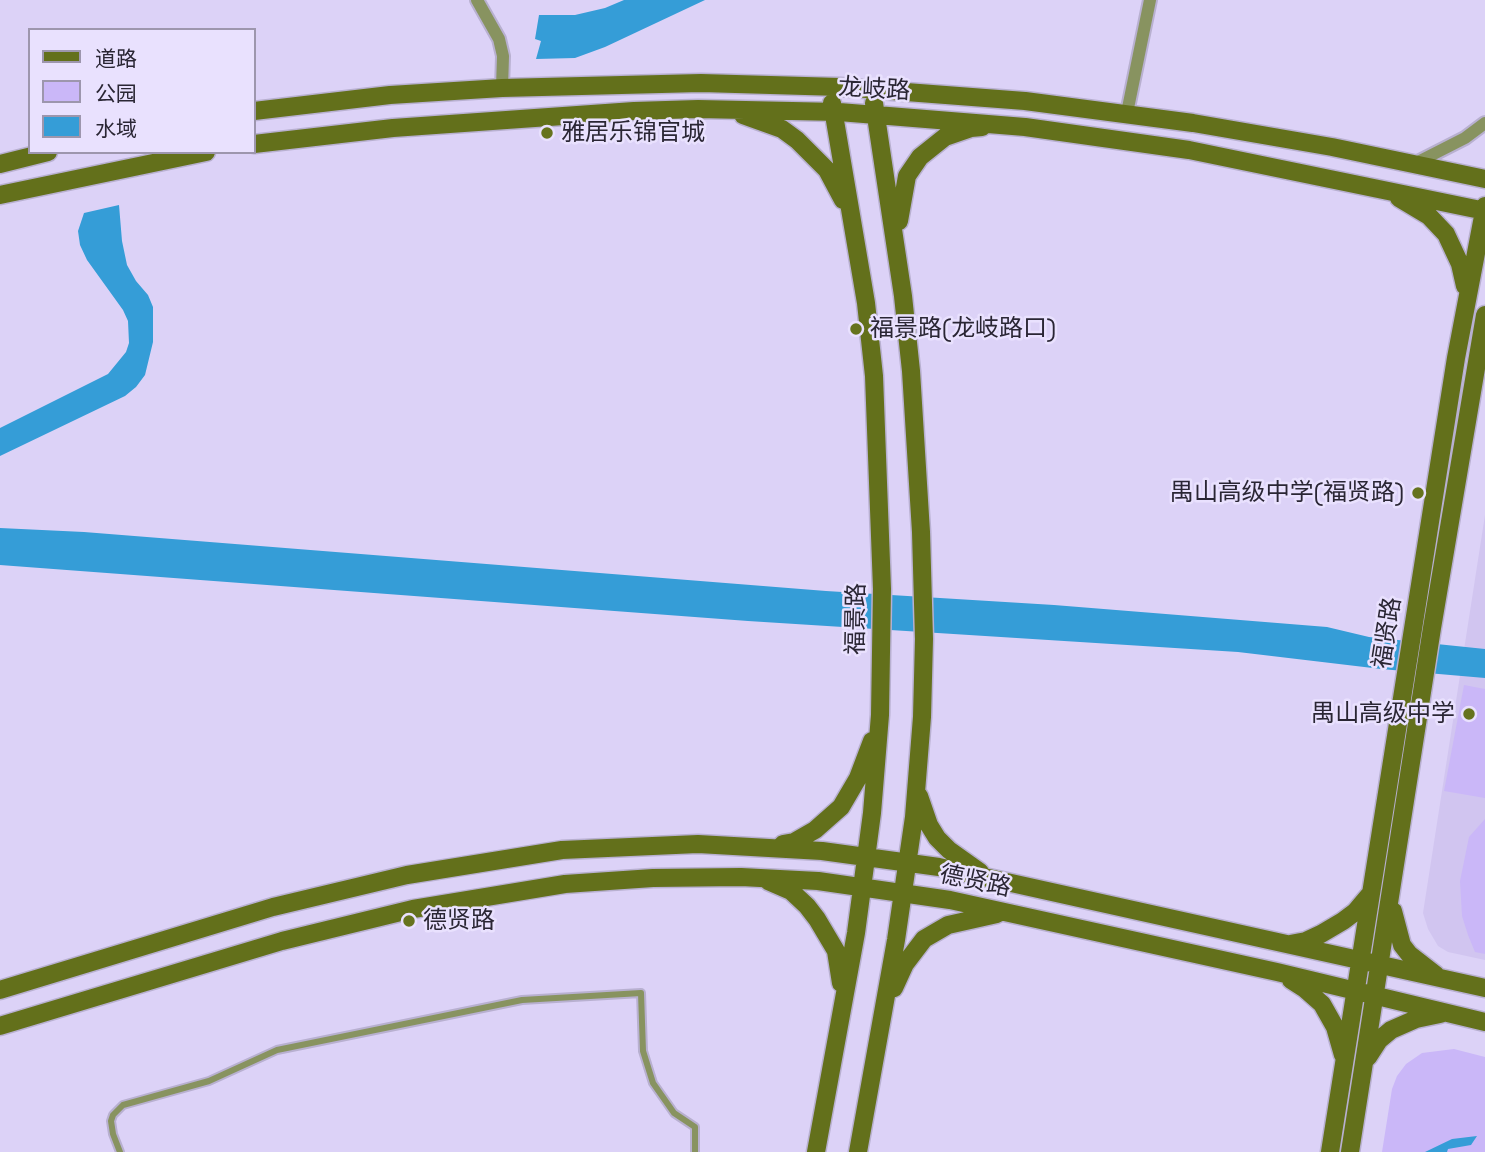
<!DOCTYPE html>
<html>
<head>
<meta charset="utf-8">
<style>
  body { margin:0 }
  #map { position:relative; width:1485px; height:1152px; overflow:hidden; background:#dcd2f7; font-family:"Space Grotesk","Noto Sans SC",sans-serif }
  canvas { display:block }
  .legend { position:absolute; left:28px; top:28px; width:228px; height:126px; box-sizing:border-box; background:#e9e1fe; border:2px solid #9d96ad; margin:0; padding:9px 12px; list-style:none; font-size:21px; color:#2a2634 }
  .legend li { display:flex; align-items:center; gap:14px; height:35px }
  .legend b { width:35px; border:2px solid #9d96ad }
</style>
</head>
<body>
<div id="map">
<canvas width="1485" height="1152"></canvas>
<ul class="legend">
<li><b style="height:9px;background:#63701b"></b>道路</li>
<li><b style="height:19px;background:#cab7f8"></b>公园</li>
<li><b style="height:19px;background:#359dd7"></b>水域</li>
</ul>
</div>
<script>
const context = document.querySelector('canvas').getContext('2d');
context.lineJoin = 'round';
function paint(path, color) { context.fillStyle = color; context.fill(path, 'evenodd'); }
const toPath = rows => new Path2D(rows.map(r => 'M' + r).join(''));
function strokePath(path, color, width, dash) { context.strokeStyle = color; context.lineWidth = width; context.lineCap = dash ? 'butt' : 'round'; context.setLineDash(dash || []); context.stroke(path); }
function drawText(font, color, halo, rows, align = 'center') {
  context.font = font + ' "Space Grotesk","Noto Sans SC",sans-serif'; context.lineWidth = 5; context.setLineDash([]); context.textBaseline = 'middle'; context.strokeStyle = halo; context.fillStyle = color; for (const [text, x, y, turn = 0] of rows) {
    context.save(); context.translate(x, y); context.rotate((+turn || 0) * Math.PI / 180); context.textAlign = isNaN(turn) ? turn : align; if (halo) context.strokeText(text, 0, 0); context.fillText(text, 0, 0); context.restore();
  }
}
paint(toPath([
  [1485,515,1485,960,1448,952,1438,946,1428,929,1423,913]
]), '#d1c5f0');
paint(toPath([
  [1464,685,1485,689,1485,798,1444,791],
  [1485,819,1485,954,1475,952,1468,935,1462,916,1460,881,1469,837],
  [1454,1049,1485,1057,1485,1152,1382,1152,1392,1089,1397,1076,1406,1064,1422,1053]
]), '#cab7f8');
paint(toPath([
  [624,0,705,0,605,47,575,58,536,59,541,41,535,39,539,15,575,15,605,8],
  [119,205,122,241,127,265,136,281,148,295,153,307,153,342,145,375,136,387,125,396,0,456,0,428,108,374,126,352,129,343,128,321,123,310,87,260,80,245,78,231,84,213],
  [0,528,84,532,826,591,1054,605,1327,627,1369,637,1485,649,1485,678,1381,669,1238,652,748,621,0,565],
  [1477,1136,1471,1145,1448,1149,1447,1152,1425,1152,1452,1139]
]), '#359dd7');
const lane = toPath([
  [120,1152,113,1134,111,1121,113,1115,123,1105,209,1081,277,1050,522,1000,641,993,643,1051,653,1083,674,1113,695,1127,695,1152]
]);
const street = toPath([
  [477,0,499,39,503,56,502,88],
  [1127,113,1150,0],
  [1414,164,1465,138,1485,123]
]);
const secondary = toPath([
  [254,111,390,95,502,88,701,83,840,87,1025,101,1193,123,1332,147,1485,179],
  [743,115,782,129,797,140,827,170,843,200],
  [254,144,393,128,634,111,698,109,839,112,1025,127,1189,150,1485,211],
  [0,164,48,152],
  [0,195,206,152],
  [1399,198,1429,216,1446,234,1460,264,1465,286],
  [899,221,907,176,920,157,945,137,971,128,982,127],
  [919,796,929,825,937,838,949,850,980,872],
  [783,844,794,842,815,830,841,807,858,778,872,741],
  [768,881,791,891,807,906,817,919,836,951,841,983],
  [1393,911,1402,945,1409,954,1436,975],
  [1290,944,1306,941,1321,934,1343,921,1355,912,1371,893],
  [1291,980,1305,989,1322,1004,1335,1027,1343,1055],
  [894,988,905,964,924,939,948,925,997,914],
  [0,990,273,907,407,875,562,850,698,844,822,851,939,867,1485,988],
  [0,1026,282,941,413,909,565,884,653,878,741,877,818,881,950,900,1277,972,1485,1022],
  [1368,1057,1379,1040,1391,1030,1416,1019,1440,1014],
  [816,1152,856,933,872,813,880,715,882,589,874,376,866,303,832,103],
  [858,1152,896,940,914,817,922,717,924,639,921,532,911,371,903,296,874,103],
  [1330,1152,1456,358,1485,206],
  [1350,1152,1432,628,1485,315]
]);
strokePath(lane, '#b8b0d0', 10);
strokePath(street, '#b8b0d0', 16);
strokePath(secondary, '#b8b0d0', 21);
strokePath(lane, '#889360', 6);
strokePath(street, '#889360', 12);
strokePath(secondary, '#63701b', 18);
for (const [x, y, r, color] of [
  [547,133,7,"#66731e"],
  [856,329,7,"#66731e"],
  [1418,493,7,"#66731e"],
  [1469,714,7,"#66731e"],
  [409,921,7,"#66731e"]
]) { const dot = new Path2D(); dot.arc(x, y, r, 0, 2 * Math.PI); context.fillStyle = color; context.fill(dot); strokePath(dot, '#e9e1fe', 2.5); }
drawText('24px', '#2a2634', '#e9e1fe', [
  ["龙岐路",874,90,3],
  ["福景路",857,619,-89],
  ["福贤路",1388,633,-81],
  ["德贤路",975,882,12]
]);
drawText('24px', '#2a2634', '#e9e1fe', [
  ["雅居乐锦官城",561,133],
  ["福景路(龙岐路口)",870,329],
  ["禺山高级中学(福贤路)",1404,493,"right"],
  ["禺山高级中学",1455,714,"right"],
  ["德贤路",423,921]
], 'left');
</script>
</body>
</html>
